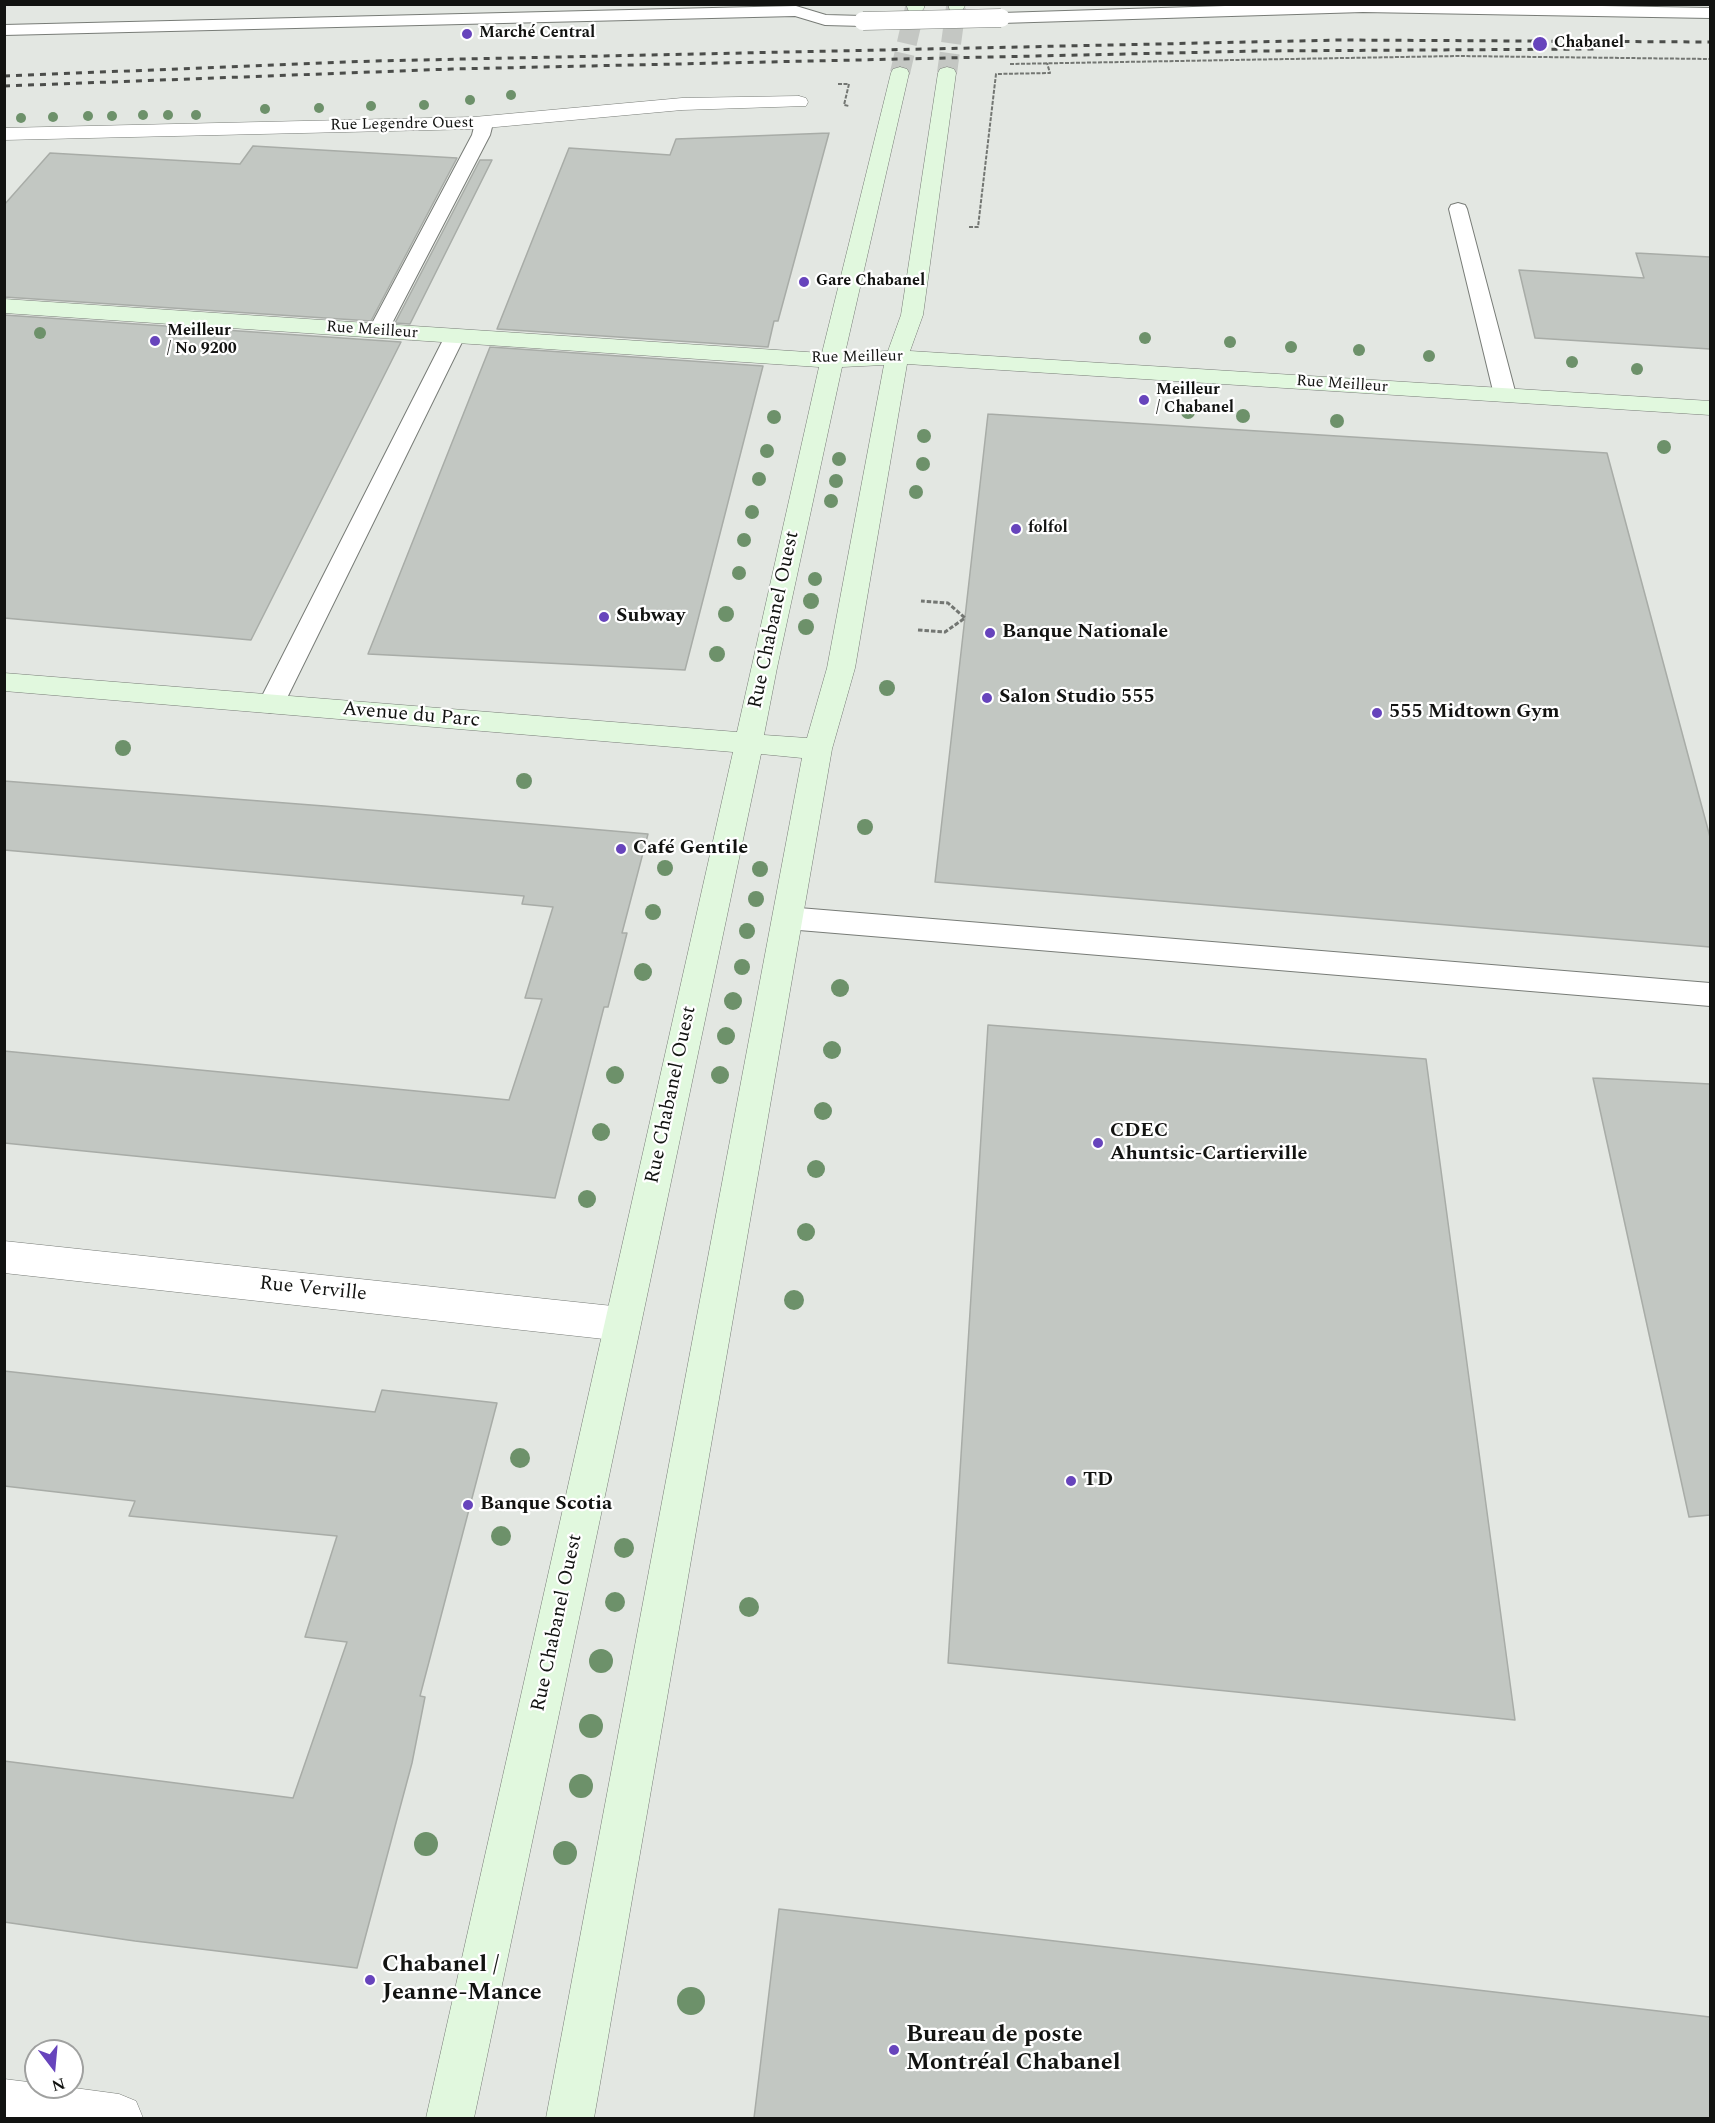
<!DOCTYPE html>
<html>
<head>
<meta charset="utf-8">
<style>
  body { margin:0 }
  #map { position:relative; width:1715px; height:2123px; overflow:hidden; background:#e3e7e2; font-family:Spectral,serif }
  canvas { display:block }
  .frame { position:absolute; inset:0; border:6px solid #121311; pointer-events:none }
  .north { position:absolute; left:24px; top:2039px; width:60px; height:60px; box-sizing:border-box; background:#fff; border:2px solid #a0a1a0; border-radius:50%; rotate:164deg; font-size:16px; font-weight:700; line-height:24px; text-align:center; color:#121311 }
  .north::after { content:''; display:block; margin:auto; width:21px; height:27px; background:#6744bc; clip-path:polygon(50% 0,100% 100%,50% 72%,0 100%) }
</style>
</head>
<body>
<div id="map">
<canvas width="1715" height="2123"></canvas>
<div class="frame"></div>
<div class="north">N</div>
</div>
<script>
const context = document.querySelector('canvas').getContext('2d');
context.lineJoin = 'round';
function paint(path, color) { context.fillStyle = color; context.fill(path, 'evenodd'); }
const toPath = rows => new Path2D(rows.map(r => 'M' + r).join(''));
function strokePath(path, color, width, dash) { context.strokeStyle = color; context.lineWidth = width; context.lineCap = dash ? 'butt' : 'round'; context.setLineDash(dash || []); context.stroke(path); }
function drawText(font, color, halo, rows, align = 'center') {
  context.font = font + ' Spectral,serif'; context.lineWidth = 4.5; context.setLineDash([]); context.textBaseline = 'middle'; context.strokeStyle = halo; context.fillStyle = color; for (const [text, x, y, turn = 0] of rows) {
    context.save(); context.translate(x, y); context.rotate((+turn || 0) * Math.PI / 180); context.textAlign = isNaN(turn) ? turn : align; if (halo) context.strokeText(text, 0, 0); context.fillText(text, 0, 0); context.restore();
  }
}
const building = toPath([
  [829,133,778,321,774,321,768,347,497,329,569,148,670,155,676,139,829,133],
  [253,146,457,158,371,321,4,297,4,205,50,153,240,164,253,146],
  [480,160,492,160,410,324,395,323,480,160],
  [1636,253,1710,257,1710,349,1535,338,1519,270,1644,278,1636,253],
  [4,315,401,342,251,640,4,618,4,315],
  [490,347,763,366,685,670,368,654,490,347],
  [988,414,1607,453,1710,837,1710,947,935,882,988,414],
  [4,781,324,806,648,834,622,933,627,933,608,1007,604,1007,555,1198,4,1143,4,1051,509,1100,542,999,525,998,553,907,522,904,524,896,4,850,4,781],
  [988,1025,1426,1059,1515,1720,948,1663,988,1025],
  [1593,1078,1710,1084,1710,1515,1689,1517,1593,1078],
  [4,1371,375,1412,382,1390,497,1403,420,1696,425,1697,412,1763,357,1968,135,1941,4,1922,4,1761,293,1798,347,1642,305,1637,337,1536,129,1516,135,1501,4,1486,4,1371],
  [779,1909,1710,2017,1710,2118,754,2118,779,1909]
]);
paint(building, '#c2c7c2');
strokePath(building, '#a8aca7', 1.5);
strokePath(toPath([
  [900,73,915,8],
  [947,73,956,7]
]), '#c4c7c3', 20, [20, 10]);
const lane = toPath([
  [1289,4,1494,4,1710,8,1710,18,1363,12,1001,23,993,18,1001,13,1289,4],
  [796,6,826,15,863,16,871,21,863,26,825,25,795,16,4,35,4,25,796,6],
  [484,118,490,119,493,123,490,135,388,331,385,335,371,335,368,331,472,135,475,123,478,119,484,118],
  [1458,203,1465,205,1467,209,1516,395,1512,399,1505,401,1498,399,1494,395,1449,209,1451,205,1458,203],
  [455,330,462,332,465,336,284,704,280,710,271,713,262,710,258,704,445,336,448,332,455,330],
  [787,907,1710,983,1710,1006,787,929,777,926,773,918,777,910,787,907]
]);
const street = toPath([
  [799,96,806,98,808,102,806,106,682,110,474,129,4,140,4,128,474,117,682,98,799,96],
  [4,1241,622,1307,635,1312,640,1324,635,1336,622,1341,4,1273,4,1241],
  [4,2079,36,2083,36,2087,67,2087,119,2094,136,2101,143,2118,4,2118,4,2079]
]);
const secondary = toPath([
  [906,4,924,4,924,8,921,12,915,13,909,12,906,4],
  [948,4,966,4,962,11,956,12,950,11,948,4],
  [900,67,907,69,909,73,845,353,888,351,901,315,938,73,940,69,947,67,954,69,956,73,923,315,910,351,1710,401,1710,415,907,364,855,668,832,749,594,2118,546,2118,802,758,761,754,474,2118,426,2118,733,752,4,691,4,673,737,732,819,367,4,313,4,299,822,353,891,73,893,69,900,67],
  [884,365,827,668,807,738,764,735,777,668,842,367,884,365]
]);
strokePath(lane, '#787c77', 2);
strokePath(street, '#787c77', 1);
strokePath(secondary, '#787c77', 1);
strokePath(toPath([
  [1010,64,1457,56,1710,59],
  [838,84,849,84,844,105,849,106],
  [969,227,978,227,996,74,1050,73,1047,63]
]), '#737672', 2, [4, 1.5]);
strokePath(toPath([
  [918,630,945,632,965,618,948,603,921,601]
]), '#737672', 3, [4.5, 2]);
paint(lane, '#fff');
paint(street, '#fff');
paint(secondary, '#e1f8de');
strokePath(toPath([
  [4,76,373,61,1341,40,1710,42],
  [4,86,452,69,1260,51,1594,49]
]), '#4b4d4a', 3, [6, 6]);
const laneBridge = toPath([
  [863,21,1001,18]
]);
strokePath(laneBridge, '#787c77', 19, []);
strokePath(laneBridge, '#fff', 18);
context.fillStyle = '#6d916a';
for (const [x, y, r] of [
  [511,95,5],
  [470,100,5],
  [424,105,5],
  [371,106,5],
  [319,108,5],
  [265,109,5],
  [143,115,5],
  [168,115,5],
  [196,115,5],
  [88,116,5],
  [112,116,5],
  [53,117,5],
  [21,118,5],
  [40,333,6],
  [1145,338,6],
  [1230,342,6],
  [1291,347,6],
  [1359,350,6],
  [1429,356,6],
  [1572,362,6],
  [1637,369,6],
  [1188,412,7],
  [1243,416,7],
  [774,417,7],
  [1337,421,7],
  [924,436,7],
  [1664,447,7],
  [767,451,7],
  [839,459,7],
  [923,464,7],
  [759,479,7],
  [836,481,7],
  [916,492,7],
  [831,501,7],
  [752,512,7],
  [744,540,7],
  [739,573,7],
  [815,579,7],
  [811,601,8],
  [726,614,8],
  [806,627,8],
  [717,654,8],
  [887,688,8],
  [123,748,8],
  [524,781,8],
  [865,827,8],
  [665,868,8],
  [760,869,8],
  [756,899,8],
  [653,912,8],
  [747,931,8],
  [742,967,8],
  [643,972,9],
  [840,988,9],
  [733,1001,9],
  [726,1036,9],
  [832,1050,9],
  [615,1075,9],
  [720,1075,9],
  [823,1111,9],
  [601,1132,9],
  [816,1169,9],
  [587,1199,9],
  [806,1232,9],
  [794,1300,10],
  [520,1458,10],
  [501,1536,10],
  [624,1548,10],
  [615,1602,10],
  [749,1607,10],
  [601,1661,12],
  [591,1726,12],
  [581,1786,12],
  [426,1844,12],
  [565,1853,12],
  [691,2001,14]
]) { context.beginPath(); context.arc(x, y, r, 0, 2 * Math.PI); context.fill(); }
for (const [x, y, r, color] of [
  [467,34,6,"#6744bc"],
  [1540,44,8,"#6744bc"],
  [804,282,6,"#6744bc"],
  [155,341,6,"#6744bc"],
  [1144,400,6,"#6744bc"],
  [1016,529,6,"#6744bc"],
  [604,617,6,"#6744bc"],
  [990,633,6,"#6744bc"],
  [987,698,6,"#6744bc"],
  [1377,713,6,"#6744bc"],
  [621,849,6,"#6744bc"],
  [1098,1143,6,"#6744bc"],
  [1071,1481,6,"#6744bc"],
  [468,1505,6,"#6744bc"],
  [370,1980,6,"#6744bc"],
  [894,2050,6,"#6744bc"]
]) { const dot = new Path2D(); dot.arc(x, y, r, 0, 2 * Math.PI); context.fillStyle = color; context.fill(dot); strokePath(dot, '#fff', 2); }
drawText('bold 16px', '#121311', '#fff', [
  ["Marché Central",479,34],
  ["Chabanel",1554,44],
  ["Gare Chabanel",816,282],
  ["Meilleur",167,332],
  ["/ No 9200",167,350],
  ["Meilleur",1156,391],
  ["/ Chabanel",1156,409],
  ["folfol",1028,529]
], 'left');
drawText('16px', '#121311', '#fff', [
  ["Rue Legendre Ouest",402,125,-1],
  ["Rue Meilleur",372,331,4],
  ["Rue Meilleur",857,358,-1],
  ["Rue Meilleur",1342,385,4]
]);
drawText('bold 20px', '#121311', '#fff', [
  ["Subway",616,617],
  ["Banque Nationale",1002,633],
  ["Salon Studio 555",999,698],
  ["555 Midtown Gym",1389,713],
  ["Café Gentile",633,849],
  ["CDEC",1110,1132],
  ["Ahuntsic-Cartierville",1110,1155],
  ["TD",1083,1481],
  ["Banque Scotia",480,1505]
], 'left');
drawText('20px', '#121311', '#fff', [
  ["Rue Chabanel Ouest",775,620,-78],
  ["Avenue du Parc",411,716,5],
  ["Rue Chabanel Ouest",672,1095,-78],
  ["Rue Verville",313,1290,6],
  ["Rue Chabanel Ouest",558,1623,-78]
]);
drawText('bold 24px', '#121311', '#fff', [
  ["Chabanel /",382,1966],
  ["Jeanne-Mance",382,1994],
  ["Bureau de poste",906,2036],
  ["Montréal Chabanel",906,2064]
], 'left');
</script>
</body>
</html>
